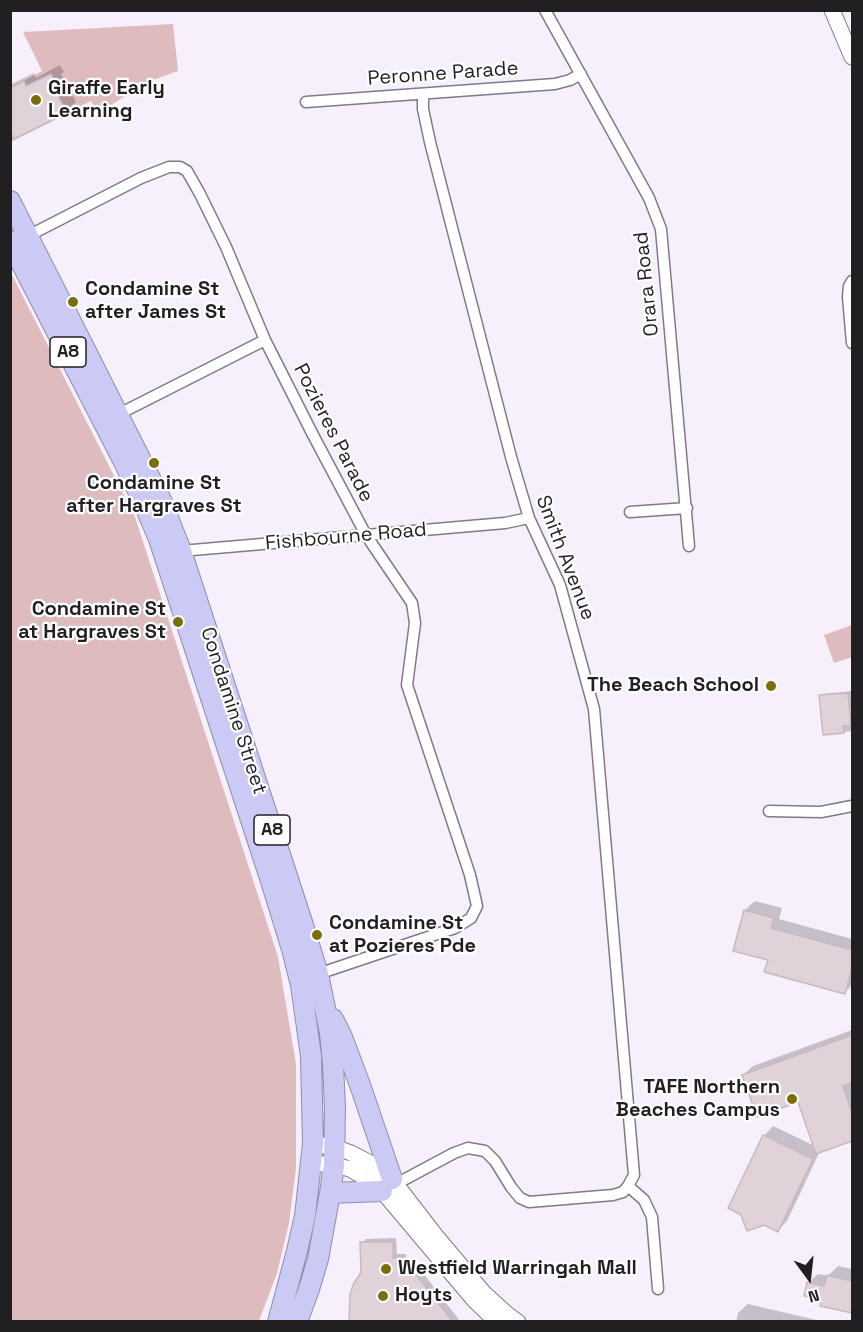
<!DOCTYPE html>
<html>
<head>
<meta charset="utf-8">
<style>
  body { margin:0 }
  #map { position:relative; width:863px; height:1332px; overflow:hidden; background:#f7effc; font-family:"Space Grotesk",sans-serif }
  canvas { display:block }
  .frame { position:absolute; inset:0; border:12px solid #221f23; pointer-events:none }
  .north { position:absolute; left:779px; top:1248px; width:60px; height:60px; -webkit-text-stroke:4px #fff; paint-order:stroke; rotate:165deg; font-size:16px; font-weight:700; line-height:24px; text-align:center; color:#221f23 }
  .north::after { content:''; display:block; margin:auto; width:21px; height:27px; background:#221f23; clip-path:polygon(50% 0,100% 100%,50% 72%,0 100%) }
</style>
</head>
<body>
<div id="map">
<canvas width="863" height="1332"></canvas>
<div class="frame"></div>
<div class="north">N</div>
</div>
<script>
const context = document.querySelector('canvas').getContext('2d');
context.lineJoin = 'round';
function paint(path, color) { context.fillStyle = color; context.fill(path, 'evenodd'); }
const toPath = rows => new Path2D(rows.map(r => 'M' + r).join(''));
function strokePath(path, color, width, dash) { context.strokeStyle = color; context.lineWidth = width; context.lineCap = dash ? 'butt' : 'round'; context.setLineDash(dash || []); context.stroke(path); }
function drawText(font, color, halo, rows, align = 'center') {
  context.font = font + ' "Space Grotesk",sans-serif'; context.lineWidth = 4.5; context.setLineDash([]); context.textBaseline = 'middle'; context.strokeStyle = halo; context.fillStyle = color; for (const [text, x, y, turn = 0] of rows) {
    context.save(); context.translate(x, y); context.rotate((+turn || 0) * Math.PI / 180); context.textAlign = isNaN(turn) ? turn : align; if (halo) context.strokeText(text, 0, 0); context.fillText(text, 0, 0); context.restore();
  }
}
paint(toPath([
  [173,24,178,71,147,82,97,114,91,101,11,142,11,88,42,71,23,32],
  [11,273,135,517,278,957,296,1064,296,1168,289,1223,277,1273,259,1321,11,1321],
  [852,625,852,657,834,663,824,635]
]), '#debcbe');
paint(toPath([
  [60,65,64,72,61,74,76,102,66,111,10,128,10,85,34,73,36,78],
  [852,691,852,731,824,734,821,696,822,694],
  [755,901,782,908,779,919,852,939,852,985,845,992,770,959,745,910],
  [852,1030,852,1140,820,1151,787,1221,778,1230,764,1136,773,1126,815,1146,799,1100,743,1075,753,1066],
  [396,1238,397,1254,406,1254,407,1264,416,1264,460,1321,465,1322,351,1322,363,1273,362,1243,366,1239],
  [838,1266,852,1269,852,1312,821,1305,823,1299,808,1283,818,1274,828,1276],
  [748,1304,825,1322,736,1322,738,1313]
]), '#0003');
const building = toPath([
  [51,74,55,82,52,84,67,113,14,139,10,131,10,88,24,81,26,86,51,74],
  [848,693,851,726,843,726,844,733,823,735,819,695,848,693],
  [744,910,774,918,771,928,852,950,852,968,845,994,764,972,768,960,733,951,744,910],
  [852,1035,852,1083,843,1086,852,1113,852,1141,816,1154,798,1102,757,1117,742,1075,852,1035],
  [763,1135,813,1159,778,1232,764,1225,747,1231,741,1215,728,1208,763,1135],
  [360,1242,393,1242,393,1258,402,1258,403,1268,411,1268,453,1322,349,1322,350,1294,353,1285,361,1272,360,1242],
  [827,1275,852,1281,852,1313,820,1306,821,1300,804,1296,807,1282,824,1286,827,1275]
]);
paint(building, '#e1d2da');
strokePath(building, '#c7b9c0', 1.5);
const street = toPath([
  [545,10,649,198,661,229,689,546],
  [306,102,555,84,570,80,581,74],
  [24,238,141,178,169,167,180,167,187,171,200,194,226,247,265,340,312,433,366,535,412,603,415,623,407,685,470,875,477,906,471,918,455,928,318,974],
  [852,281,849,286,848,297,852,343],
  [119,414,265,340],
  [630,512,687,508],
  [181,551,505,523,529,518],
  [769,811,821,812,852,806],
  [396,1184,454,1153,468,1148,485,1151,495,1161,511,1187,520,1198,529,1202,613,1195,623,1192,628,1186,634,1175,594,709,560,585,529,518,511,457,430,142,423,109,423,94],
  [628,1186,644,1200,652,1217,658,1289]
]);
const secondary = toPath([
  [832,10,852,57],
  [313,1144,334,1147,351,1153,370,1163,392,1179,436,1236,484,1293,507,1314,518,1322],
  [311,1163,334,1165,350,1169,374,1183,382,1191,474,1300,497,1322]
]);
const highway = toPath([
  [10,201,161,500,181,551,196,597,302,922,318,974,330,1033,333,1064,335,1108,334,1165,330,1193,318,1259,309,1289,297,1322],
  [10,241,123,460,142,499,159,539,271,881,292,949,301,985,311,1056,313,1144,305,1216,297,1251,278,1322],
  [333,1019,342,1037,360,1085,392,1179],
  [330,1193,382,1191]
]);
strokePath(street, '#817a85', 13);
strokePath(secondary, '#817a85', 17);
strokePath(highway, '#8f8eac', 22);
strokePath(street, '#fff', 10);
strokePath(secondary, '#fff', 15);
strokePath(highway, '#cacaf5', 20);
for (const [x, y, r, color] of [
  [36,100,6,"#7a6e0b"],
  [73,302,6,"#7a6e0b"],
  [154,463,6,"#7a6e0b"],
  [178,622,6,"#7a6e0b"],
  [771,686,6,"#7a6e0b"],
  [317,935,6,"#7a6e0b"],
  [792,1099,6,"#7a6e0b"],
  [386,1269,6,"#7a6e0b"],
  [383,1296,6,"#7a6e0b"]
]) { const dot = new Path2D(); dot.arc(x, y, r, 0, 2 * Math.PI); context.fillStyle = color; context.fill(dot); strokePath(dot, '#fff', 2); }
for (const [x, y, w] of [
  [68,352,36],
  [272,830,36]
]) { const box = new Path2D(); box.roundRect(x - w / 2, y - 15, w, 30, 4.5); context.fillStyle = '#fff'; context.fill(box); strokePath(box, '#221f23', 1.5); }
drawText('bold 18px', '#221f23', null, [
  ["A8",68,352],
  ["A8",272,830]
]);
drawText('20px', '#221f23', '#fff', [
  ["Peronne Parade",443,74,-4],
  ["Orara Road",647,284,-96],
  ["Pozieres Parade",333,433,63],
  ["Fishbourne Road",346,537,-5],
  ["Smith Avenue",565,558,69],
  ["Condamine Street",233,711,72]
]);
drawText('bold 20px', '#221f23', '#fff', [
  ["Giraffe Early",48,89],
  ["Learning",48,112],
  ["Condamine St",85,290],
  ["after James St",85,313],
  ["Condamine St",154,484,"center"],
  ["after Hargraves St",154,507,"center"],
  ["Condamine St",166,610,"right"],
  ["at Hargraves St",166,633,"right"],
  ["The Beach School",759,686,"right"],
  ["Condamine St",329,924],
  ["at Pozieres Pde",329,947],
  ["TAFE Northern",780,1088,"right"],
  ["Beaches Campus",780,1111,"right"],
  ["Westfield Warringah Mall",398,1269],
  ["Hoyts",395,1296]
], 'left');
</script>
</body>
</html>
